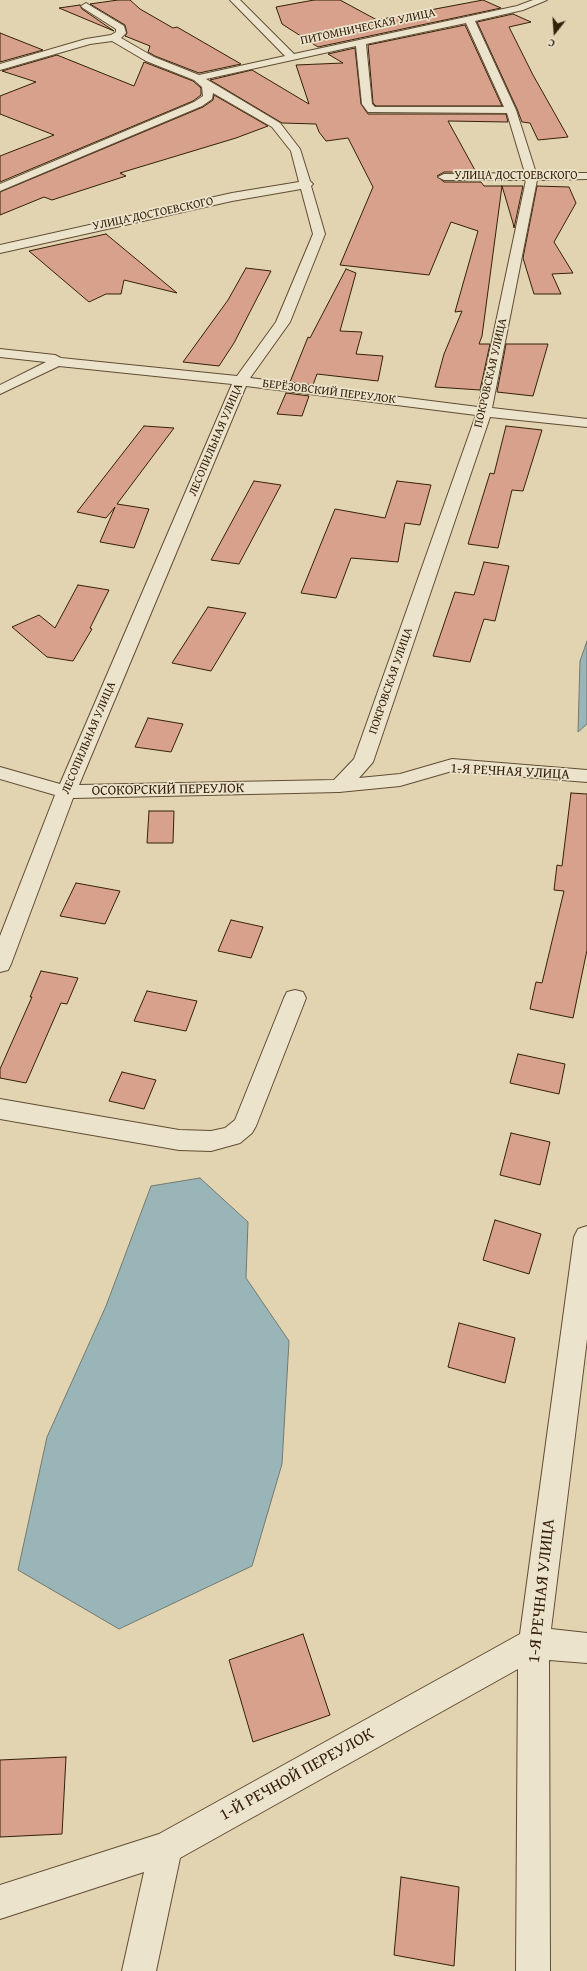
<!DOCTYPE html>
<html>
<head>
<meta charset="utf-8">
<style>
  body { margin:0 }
  #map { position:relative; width:587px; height:1971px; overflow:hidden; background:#e2d4b1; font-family:"Gentium Book Plus",serif }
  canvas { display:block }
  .north { position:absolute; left:535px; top:12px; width:40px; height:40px; -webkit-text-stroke:3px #ece3cc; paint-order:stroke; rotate:197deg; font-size:11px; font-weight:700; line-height:16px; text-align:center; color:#352009 }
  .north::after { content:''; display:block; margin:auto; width:14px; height:18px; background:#352009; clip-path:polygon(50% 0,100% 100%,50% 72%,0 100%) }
</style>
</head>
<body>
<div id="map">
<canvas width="587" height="1971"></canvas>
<div class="north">С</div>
</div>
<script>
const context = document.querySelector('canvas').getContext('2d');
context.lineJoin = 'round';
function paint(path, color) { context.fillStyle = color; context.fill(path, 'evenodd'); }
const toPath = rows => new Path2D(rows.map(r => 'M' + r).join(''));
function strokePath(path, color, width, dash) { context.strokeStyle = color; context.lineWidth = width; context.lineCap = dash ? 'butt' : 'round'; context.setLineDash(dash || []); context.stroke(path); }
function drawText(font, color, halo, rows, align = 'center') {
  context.font = font + ' "Gentium Book Plus",serif'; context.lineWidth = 3.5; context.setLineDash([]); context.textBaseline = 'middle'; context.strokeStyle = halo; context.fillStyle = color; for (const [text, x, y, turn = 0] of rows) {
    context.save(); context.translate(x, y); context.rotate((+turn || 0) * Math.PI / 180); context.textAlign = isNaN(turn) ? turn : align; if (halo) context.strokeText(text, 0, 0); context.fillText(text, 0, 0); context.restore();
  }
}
const water = toPath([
  [587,641,587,724,578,732,580,661,587,641],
  [200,1178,248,1222,246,1278,289,1341,282,1464,252,1566,119,1629,18,1570,47,1437,106,1306,151,1186,200,1178]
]);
paint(water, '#9ab5b7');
strokePath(water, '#727971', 1);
const building = toPath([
  [118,0,130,0,140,9,173,28,177,27,241,64,199,73,155,56,148,52,150,46,125,36,127,33,125,25,90,4,118,0],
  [314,0,340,0,377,20,483,0,501,8,318,47,282,24,276,7,314,0],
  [80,5,82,9,114,31,59,8,80,5],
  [513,14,531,22,509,27,533,75,568,137,538,140,530,123,522,122,517,109,477,22,513,14],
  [465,25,502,106,376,106,373,103,368,45,465,25],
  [0,33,43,50,0,62,0,33],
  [355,48,361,104,368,114,506,114,508,122,448,121,476,172,444,172,437,176,444,182,481,182,484,186,502,186,482,336,479,344,490,344,480,390,435,387,444,354,462,311,455,312,478,231,451,222,429,275,340,265,373,187,348,138,326,141,319,132,316,124,282,123,210,80,252,70,309,104,296,65,343,63,328,54,355,48],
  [57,55,134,86,144,62,193,81,201,88,201,95,193,101,0,182,0,156,54,135,0,114,0,96,36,82,2,71,57,55],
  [214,95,268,126,236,138,120,173,126,176,52,200,44,197,0,215,0,192,203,107,213,100,214,95],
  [502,186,523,186,514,228,513,223,502,186],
  [537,186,569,187,576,203,554,242,573,273,552,274,561,294,534,294,523,258,537,186],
  [106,234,177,293,124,280,121,294,106,294,89,302,29,251,106,234],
  [246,268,271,271,234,343,219,366,183,362,228,300,246,268],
  [346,269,356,273,340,331,362,332,356,354,383,356,378,381,317,374,313,385,290,382,308,337,310,338,346,269],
  [506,344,548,344,533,396,497,392,506,344],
  [286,393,309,396,302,416,277,414,286,393],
  [144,426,174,428,117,504,149,509,134,548,100,542,115,507,106,518,77,512,144,426],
  [506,426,542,430,523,491,512,490,498,548,468,544,490,473,494,474,506,426],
  [254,481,281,485,239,564,211,560,254,481],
  [397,481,431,485,420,525,405,523,398,562,351,558,336,598,301,593,335,509,385,518,397,481],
  [484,562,509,566,495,621,484,619,470,662,433,656,455,592,474,595,484,562],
  [78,585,109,590,90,628,92,629,73,661,47,657,12,627,39,615,55,628,78,585],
  [208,607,246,613,211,671,172,663,208,607],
  [148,718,183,724,171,752,135,747,148,718],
  [571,793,587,794,587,950,573,1018,530,1009,536,982,542,983,564,891,554,890,557,865,562,866,571,793],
  [149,811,174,811,173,843,147,843,149,811],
  [76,883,120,891,105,924,60,916,76,883],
  [231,920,263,927,251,958,218,951,231,920],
  [41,971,78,978,67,1004,61,1003,26,1083,0,1078,0,1069,32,997,30,997,41,971],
  [147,991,197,1001,186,1031,134,1021,147,991],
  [518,1054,565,1064,559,1094,510,1083,518,1054],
  [122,1072,156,1080,144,1109,109,1101,122,1072],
  [511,1133,550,1142,540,1185,500,1175,511,1133],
  [495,1220,541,1234,529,1274,483,1260,495,1220],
  [459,1323,515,1338,505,1383,448,1367,459,1323],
  [303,1634,330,1715,253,1742,229,1660,303,1634],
  [66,1757,62,1834,0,1837,0,1760,66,1757],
  [401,1877,459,1887,454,1966,394,1955,401,1877]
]);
paint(building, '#d7a18b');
strokePath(building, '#352009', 1);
const minor = toPath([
  [230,0,240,0,294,54,517,6,533,0,547,0,523,10,475,21,516,110,536,173,587,173,587,179,537,180,492,408,587,419,587,427,490,417,373,762,359,778,400,774,452,759,587,770,587,782,452,771,400,786,339,792,73,798,11,964,8,970,0,972,0,936,55,795,0,779,0,767,60,784,232,384,59,366,0,394,0,385,46,362,0,357,0,349,55,355,61,358,237,376,276,322,313,234,301,189,232,201,0,253,0,245,232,193,299,182,291,151,272,127,213,93,212,99,202,106,0,191,0,184,194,102,203,96,202,87,194,80,146,61,112,41,90,44,0,70,0,64,86,39,111,35,116,32,116,29,83,8,81,6,86,3,124,26,126,33,121,38,154,57,199,75,285,56,230,0],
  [466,23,504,107,375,107,372,104,366,44,466,23],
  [356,46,362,104,368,112,507,113,525,173,444,174,438,177,444,180,526,180,478,407,250,378,290,322,325,234,311,186,313,184,310,181,300,149,280,123,206,79,356,46],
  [246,386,476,415,354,759,334,780,79,785,246,386],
  [295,990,303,992,306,998,256,1126,252,1133,240,1143,211,1151,179,1150,0,1119,0,1099,179,1130,211,1131,225,1128,235,1120,284,998,287,992,295,990],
  [587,1226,587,1339,551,1629,587,1633,587,1663,549,1660,550,1971,516,1971,518,1669,180,1858,156,1971,122,1971,144,1872,0,1919,0,1885,159,1834,520,1634,574,1237,578,1229,587,1226]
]);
strokePath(minor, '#604d33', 2);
paint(minor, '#ece3cc');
drawText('12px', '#352009', '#ece3cc', [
  ["ПИТОМНИЧЕСКАЯ УЛИЦА",368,27,-12],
  ["УЛИЦА ДОСТОЕВСКОГО",516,176],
  ["УЛИЦА ДОСТОЕВСКОГО",153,214,-12],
  ["ПОКРОВСКАЯ УЛИЦА",491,373,-77],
  ["БЕРЁЗОВСКИЙ ПЕРЕУЛОК",329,392,7],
  ["ЛЕСОПИЛЬНАЯ УЛИЦА",216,440,-67],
  ["ПОКРОВСКАЯ УЛИЦА",391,681,-71],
  ["ЛЕСОПИЛЬНАЯ УЛИЦА",89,738,-67]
]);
drawText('14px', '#352009', '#ece3cc', [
  ["1-Я РЕЧНАЯ УЛИЦА",510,772,3],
  ["ОСОКОРСКИЙ ПЕРЕУЛОК",168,790,-1]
]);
drawText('17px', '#352009', '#ece3cc', [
  ["1-Я РЕЧНАЯ УЛИЦА",542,1591,-84],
  ["1-Й РЕЧНОЙ ПЕРЕУЛОК",297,1775,-29]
]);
</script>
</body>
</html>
